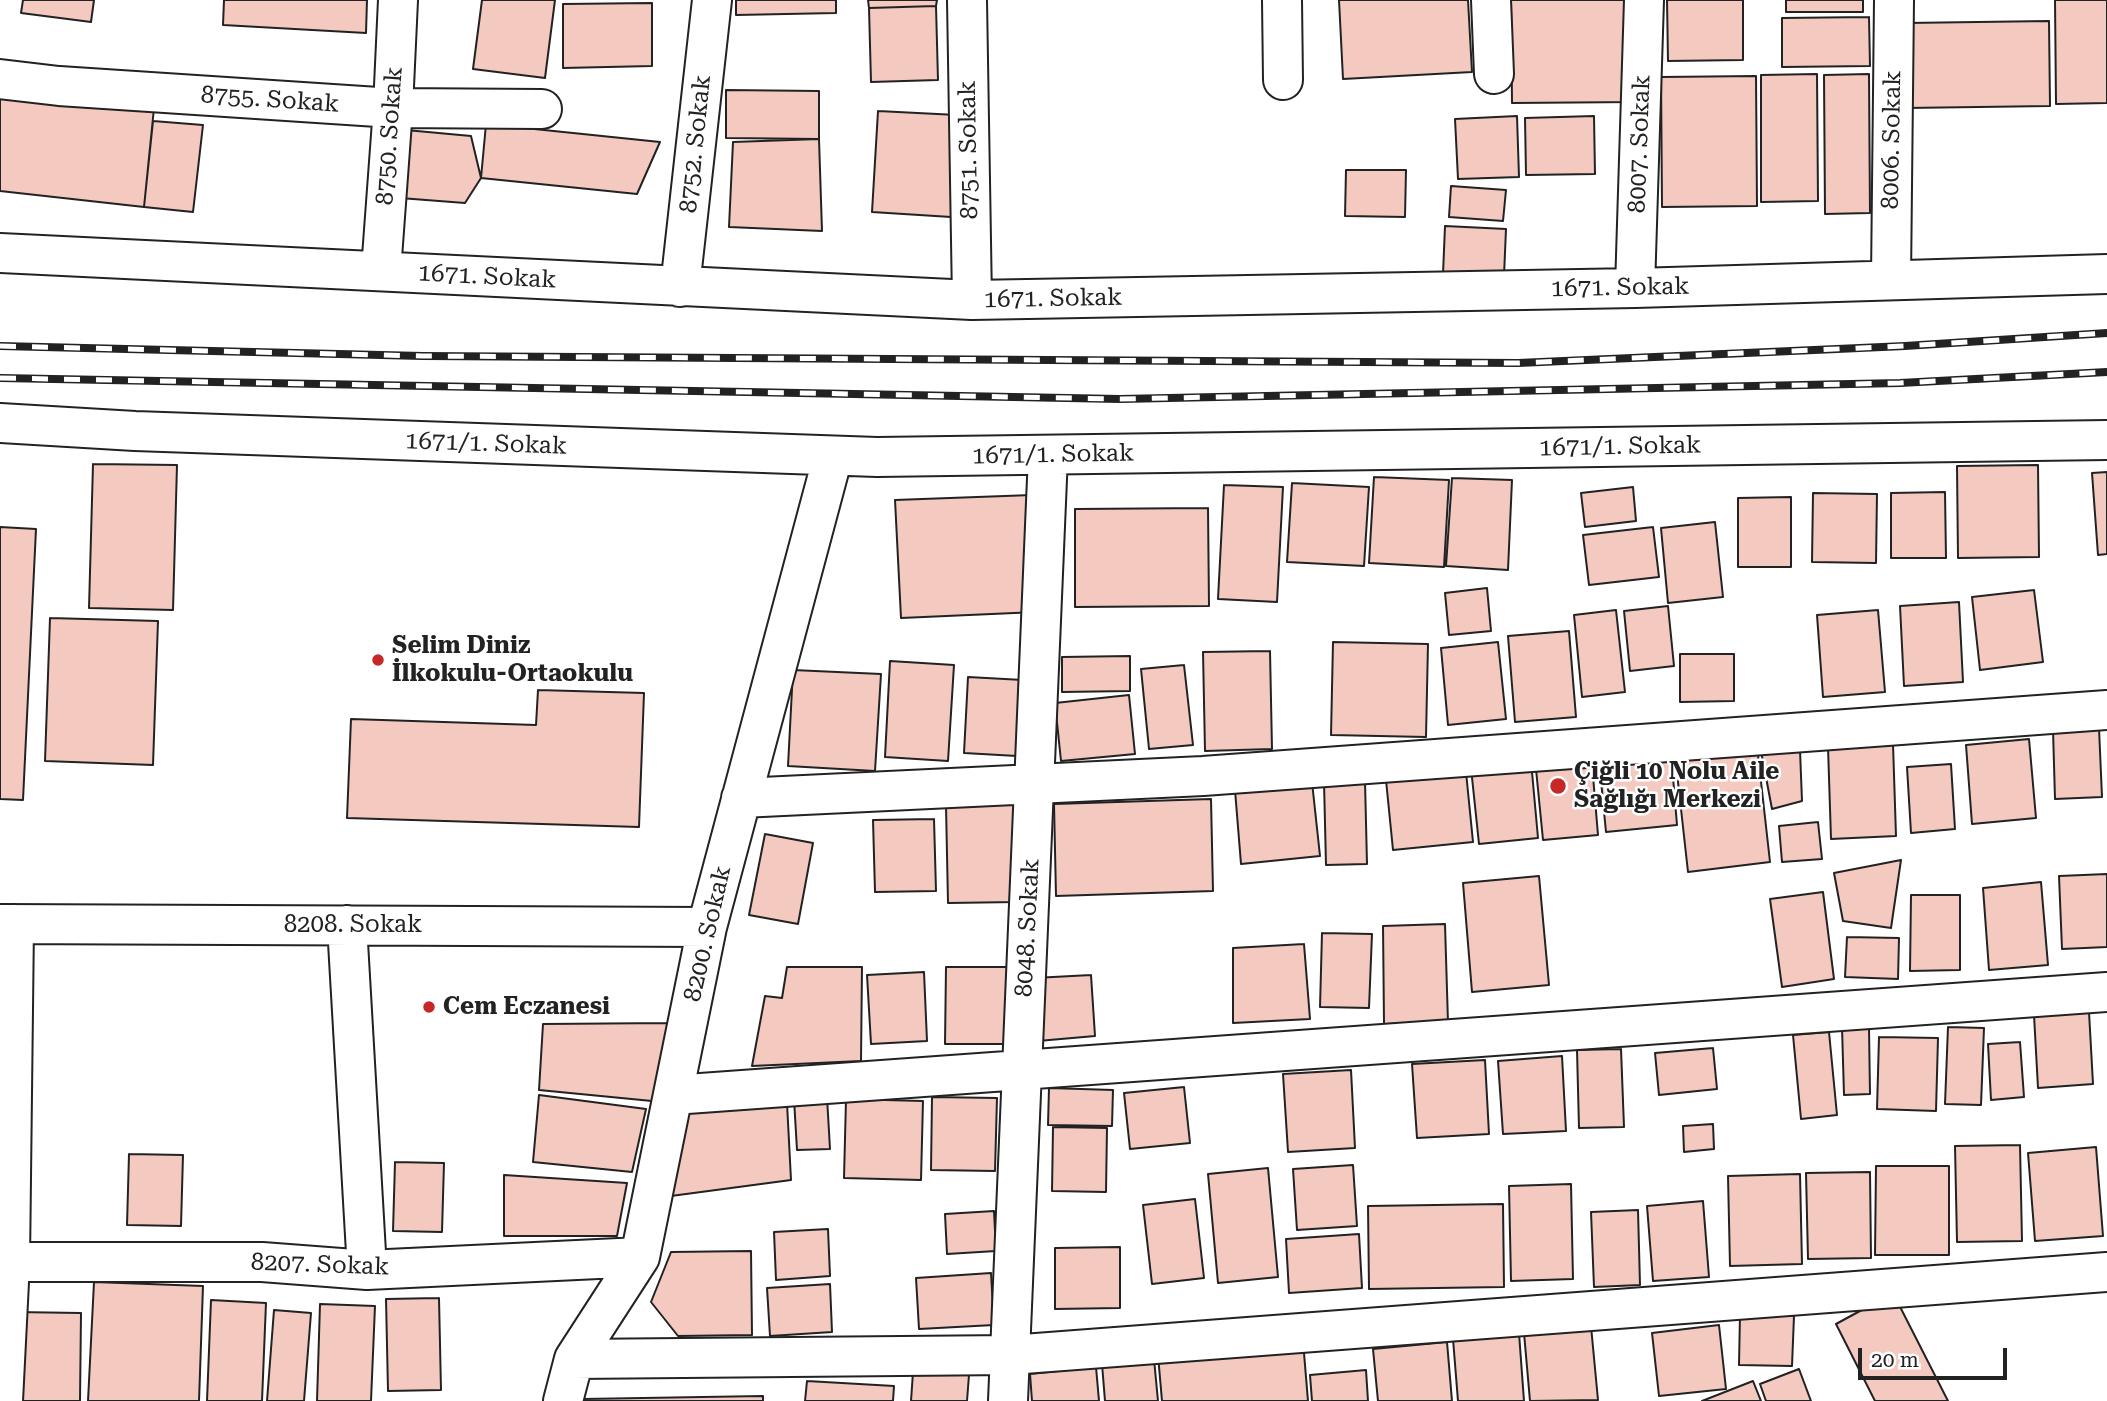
<!DOCTYPE html>
<html>
<head>
<meta charset="utf-8">
<style>
  body { margin:0 }
  #map { position:relative; width:2107px; height:1401px; overflow:hidden; background:#fff; font-family:"Roboto Serif",serif }
  canvas { display:block }
  .scale { position:absolute; left:1858px; top:1348px; width:149px; height:32px; box-sizing:border-box; border:4px solid #222; border-top:0; padding-left:9px; font-size:21px; line-height:24px; white-space:nowrap; color:#222; -webkit-text-stroke:5px #fff; paint-order:stroke }
</style>
</head>
<body>
<div id="map">
<canvas width="2107" height="1401"></canvas>
<div class="scale">20 m</div>
</div>
<script>
const context = document.querySelector('canvas').getContext('2d');
context.lineJoin = 'round';
function paint(path, color) { context.fillStyle = color; context.fill(path, 'evenodd'); }
const toPath = rows => new Path2D(rows.map(r => 'M' + r).join(''));
function strokePath(path, color, width, dash) { context.strokeStyle = color; context.lineWidth = width; context.lineCap = dash ? 'butt' : 'round'; context.setLineDash(dash || []); context.stroke(path); }
function drawText(font, color, halo, rows, align = 'center') {
  context.font = font + ' "Roboto Serif",serif'; context.lineWidth = 5; context.setLineDash([]); context.textBaseline = 'middle'; context.strokeStyle = halo; context.fillStyle = color; for (const [text, x, y, turn = 0] of rows) {
    context.save(); context.translate(x, y); context.rotate((+turn || 0) * Math.PI / 180); context.textAlign = isNaN(turn) ? turn : align; if (halo) context.strokeText(text, 0, 0); context.fillText(text, 0, 0); context.restore();
  }
}
const building = toPath([
  [23,0,94,0,91,22,21,13,23,0],
  [224,0,367,0,366,33,223,25,224,0],
  [482,0,555,0,545,78,473,69,482,0],
  [736,0,836,0,836,13,736,15,736,0],
  [868,0,937,0,936,6,869,8,868,0],
  [1339,0,1468,0,1472,72,1343,79,1339,0],
  [1511,0,1636,0,1636,102,1512,103,1511,0],
  [1667,0,1743,0,1743,60,1668,61,1667,0],
  [1786,0,1863,0,1863,12,1786,12,1786,0],
  [2055,0,2107,0,2107,103,2056,104,2055,0],
  [652,3,652,66,563,68,563,4,652,3],
  [936,6,938,80,871,82,869,8,936,6],
  [1869,17,1870,66,1782,67,1782,18,1869,17],
  [2049,21,2050,106,1906,108,1906,23,2049,21],
  [1817,74,1818,201,1761,202,1761,75,1817,74],
  [1869,74,1870,213,1825,214,1824,75,1869,74],
  [1756,76,1757,206,1662,207,1661,77,1756,76],
  [0,86,154,108,144,207,0,191,0,86],
  [726,90,819,91,819,139,726,138,726,90],
  [878,111,957,115,951,217,872,212,878,111],
  [1517,116,1519,177,1458,179,1455,119,1517,116],
  [1594,116,1595,174,1526,175,1525,118,1594,116],
  [153,121,203,125,193,212,144,207,153,121],
  [486,124,660,142,637,194,481,178,486,124],
  [406,130,471,136,481,178,465,203,400,198,406,130],
  [819,139,822,231,729,227,733,142,819,139],
  [1346,170,1406,170,1405,217,1345,216,1346,170],
  [1451,186,1506,190,1503,221,1449,217,1451,186],
  [1445,226,1506,229,1504,276,1443,274,1445,226],
  [93,464,177,465,173,610,89,608,93,464],
  [2038,465,2039,557,1958,558,1957,466,2038,465],
  [2107,472,2107,554,2098,555,2092,473,2107,472],
  [1374,477,1449,480,1444,567,1369,563,1374,477],
  [1452,478,1512,480,1508,570,1446,566,1452,478],
  [1292,483,1369,487,1364,566,1287,562,1292,483],
  [1224,485,1283,487,1277,602,1218,599,1224,485],
  [1633,487,1636,521,1585,527,1581,493,1633,487],
  [1945,492,1946,558,1891,558,1891,493,1945,492],
  [1813,493,1877,494,1876,563,1812,562,1813,493],
  [1032,495,1037,612,901,618,895,500,1032,495],
  [1791,497,1791,567,1738,567,1738,498,1791,497],
  [1208,508,1209,606,1075,607,1075,509,1208,508],
  [1715,522,1723,597,1668,603,1661,528,1715,522],
  [0,527,36,529,23,800,0,799,0,527],
  [1653,527,1659,577,1589,585,1583,535,1653,527],
  [1487,588,1491,631,1449,635,1445,593,1487,588],
  [2034,590,2043,662,1980,670,1972,597,2034,590],
  [1959,602,1963,682,1904,686,1900,606,1959,602],
  [1668,606,1674,666,1630,671,1624,611,1668,606],
  [1616,610,1625,692,1582,697,1574,615,1616,610],
  [1878,610,1885,692,1823,697,1817,615,1878,610],
  [50,618,158,621,153,765,45,761,50,618],
  [1569,631,1576,717,1515,722,1508,636,1569,631],
  [1333,642,1428,644,1426,737,1331,735,1333,642],
  [1498,642,1506,719,1448,725,1441,648,1498,642],
  [1270,651,1272,749,1205,751,1203,652,1270,651],
  [1680,654,1734,654,1734,701,1680,702,1680,654],
  [1130,656,1130,691,1062,692,1062,657,1130,656],
  [890,661,954,665,948,761,885,757,890,661],
  [1184,665,1193,745,1149,749,1141,669,1184,665],
  [793,670,881,674,875,771,788,766,793,670],
  [968,677,1023,680,1017,756,964,753,968,677],
  [538,690,644,693,639,827,347,818,351,719,536,725,538,690],
  [1129,695,1135,754,1061,761,1055,703,1129,695],
  [2099,728,2102,797,2055,799,2053,730,2099,728],
  [2029,739,2036,818,1972,824,1966,745,2029,739],
  [1893,744,1896,836,1831,839,1828,747,1893,744],
  [1757,746,1770,862,1688,872,1675,755,1757,746],
  [1800,750,1802,801,1772,809,1761,751,1800,750],
  [1671,753,1677,825,1606,832,1599,760,1671,753],
  [1531,761,1538,838,1479,844,1471,768,1531,761],
  [1592,764,1598,835,1543,840,1536,769,1592,764],
  [1951,764,1955,829,1911,833,1907,767,1951,764],
  [1466,772,1473,842,1393,850,1386,780,1466,772],
  [1365,781,1367,864,1326,865,1324,782,1365,781],
  [1312,782,1320,856,1241,864,1235,790,1312,782],
  [1211,799,1213,891,1056,896,1054,804,1211,799],
  [1015,804,1017,902,948,903,946,806,1015,804],
  [934,819,936,891,875,892,873,820,934,819],
  [1818,822,1822,859,1782,862,1779,826,1818,822],
  [765,834,813,843,798,924,749,915,765,834],
  [1901,860,1891,928,1843,921,1834,873,1901,860],
  [2107,874,2107,947,2062,949,2059,876,2107,874],
  [1539,876,1549,985,1472,992,1463,883,1539,876],
  [2041,882,2048,965,1989,970,1983,888,2041,882],
  [1823,892,1834,979,1782,987,1770,899,1823,892],
  [1911,895,1960,895,1960,970,1910,971,1911,895],
  [1445,924,1448,1023,1384,1024,1383,926,1445,924],
  [1322,933,1372,934,1369,1008,1320,1007,1322,933],
  [1847,937,1899,938,1898,979,1845,977,1847,937],
  [1304,944,1310,1019,1233,1023,1233,948,1304,944],
  [787,967,862,967,861,1061,752,1066,765,996,782,998,787,967],
  [946,967,1007,967,1006,1044,945,1044,946,967],
  [924,972,927,1041,871,1044,867,975,924,972],
  [1091,975,1095,1036,1038,1041,1034,978,1091,975],
  [2089,1012,2093,1084,2038,1088,2034,1015,2089,1012],
  [670,1023,652,1101,539,1090,543,1024,670,1023],
  [1842,1027,1869,1027,1870,1094,1844,1095,1842,1027],
  [1948,1027,1984,1028,1981,1105,1945,1104,1948,1027],
  [1829,1032,1837,1115,1801,1119,1793,1035,1829,1032],
  [1879,1037,1938,1038,1936,1111,1877,1109,1879,1037],
  [2020,1042,2024,1097,1991,1100,1988,1044,2020,1042],
  [1713,1048,1717,1089,1659,1095,1655,1053,1713,1048],
  [1621,1049,1624,1127,1579,1128,1577,1050,1621,1049],
  [1562,1056,1566,1131,1503,1134,1498,1061,1562,1056],
  [1485,1060,1489,1134,1417,1138,1412,1064,1485,1060],
  [1351,1070,1355,1148,1288,1152,1283,1074,1351,1070],
  [1184,1087,1190,1143,1130,1149,1124,1093,1184,1087],
  [1049,1088,1113,1090,1112,1126,1048,1125,1049,1088],
  [539,1095,646,1109,632,1172,533,1162,539,1095],
  [827,1097,830,1149,797,1150,794,1099,827,1097],
  [932,1097,997,1098,995,1171,931,1170,932,1097],
  [846,1099,923,1101,921,1180,844,1178,846,1099],
  [787,1103,791,1180,671,1196,688,1109,787,1103],
  [1713,1124,1714,1149,1684,1152,1683,1126,1713,1124],
  [1053,1127,1107,1128,1106,1192,1052,1191,1053,1127],
  [2020,1145,2022,1241,1957,1242,1955,1146,2020,1145],
  [2096,1147,2103,1236,2035,1241,2028,1153,2096,1147],
  [129,1154,183,1155,181,1226,127,1225,129,1154],
  [395,1162,444,1163,442,1232,393,1231,395,1162],
  [1353,1165,1357,1226,1297,1230,1293,1169,1353,1165],
  [1876,1166,1949,1166,1949,1255,1875,1255,1876,1166],
  [1268,1168,1278,1277,1218,1283,1208,1174,1268,1168],
  [1870,1172,1871,1258,1808,1259,1806,1173,1870,1172],
  [1800,1174,1802,1264,1730,1266,1728,1176,1800,1174],
  [504,1175,627,1183,617,1236,504,1236,504,1175],
  [1571,1184,1573,1279,1511,1281,1509,1186,1571,1184],
  [1195,1199,1204,1278,1152,1284,1143,1205,1195,1199],
  [1703,1201,1709,1277,1653,1281,1647,1206,1703,1201],
  [1503,1204,1504,1287,1369,1289,1368,1206,1503,1204],
  [1638,1210,1640,1285,1594,1287,1591,1212,1638,1210],
  [994,1211,996,1251,947,1254,945,1214,994,1211],
  [828,1229,830,1276,776,1280,774,1232,828,1229],
  [1359,1234,1362,1288,1289,1293,1286,1239,1359,1234],
  [1120,1247,1120,1308,1055,1309,1055,1248,1120,1247],
  [751,1251,752,1335,678,1336,651,1302,671,1252,751,1251],
  [991,1273,994,1325,919,1329,916,1278,991,1273],
  [94,1282,203,1286,199,1401,88,1401,94,1282],
  [830,1284,832,1332,770,1336,767,1288,830,1284],
  [1893,1293,1948,1401,1875,1401,1836,1324,1893,1293],
  [439,1298,441,1390,388,1391,386,1299,439,1298],
  [211,1300,266,1303,262,1401,207,1401,211,1300],
  [320,1304,375,1306,371,1401,317,1401,320,1304],
  [274,1310,311,1313,304,1401,267,1401,274,1310],
  [15,1312,81,1313,80,1401,15,1401,15,1312],
  [1740,1314,1794,1316,1792,1366,1739,1365,1740,1314],
  [1719,1325,1726,1389,1659,1396,1652,1333,1719,1325],
  [1591,1326,1598,1400,1530,1401,1524,1333,1591,1326],
  [1519,1333,1524,1401,1458,1401,1453,1339,1519,1333],
  [1303,1341,1308,1401,1162,1401,1158,1355,1303,1341],
  [1447,1342,1452,1401,1378,1401,1373,1349,1447,1342],
  [1154,1359,1158,1401,1105,1401,1102,1364,1154,1359],
  [1096,1367,1099,1401,1032,1401,1030,1374,1096,1367],
  [1799,1369,1811,1401,1766,1401,1760,1384,1799,1369],
  [1366,1370,1368,1401,1312,1401,1310,1375,1366,1370],
  [913,1372,969,1375,967,1401,911,1401,913,1372],
  [807,1381,894,1386,893,1401,805,1401,807,1381],
  [1753,1381,1761,1401,1702,1401,1753,1381],
  [763,1396,763,1401,582,1401,583,1399,763,1396]
]);
paint(building, '#f3c9c0');
strokePath(building, '#222', 2);
const minor = toPath([
  [967,0,972,300],
  [1282,0,1283,80],
  [1491,0,1494,74],
  [0,79,59,86,393,108,542,109],
  [0,253,972,300,1635,288,2107,274],
  [381,271,393,108,398,0],
  [1891,279,1894,0],
  [680,287,712,0],
  [1635,288,1644,0],
  [0,423,135,431,877,457,2107,440],
  [741,798,1203,776,2107,710],
  [0,924,707,927],
  [347,925,367,1270],
  [673,1095,2107,992],
  [0,1262,262,1262,367,1270,640,1257],
  [574,1359,1010,1355,2107,1272],
  [3,1401,10,1262,14,924],
  [563,1401,574,1359,640,1257,707,927,833,456],
  [1008,1401,1048,455]
]);
strokePath(minor, '#222', 42);
strokePath(minor, '#fff', 38);
const rail = toPath([
  [0,346,423,356,1518,363,1905,346,2107,333],
  [0,378,1120,399,1900,383,2107,372]
]);
strokePath(rail, '#222', 8);
strokePath(rail, '#fff', 5, [16]);
for (const [x, y, r, color] of [
  [378,660,7,"#c62828"],
  [1558,786,9,"#c62828"],
  [429,1007,7,"#c62828"]
]) { const dot = new Path2D(); dot.arc(x, y, r, 0, 2 * Math.PI); context.fillStyle = color; context.fill(dot); strokePath(dot, '#fff', 2.5); }
drawText('24px', '#222', '#fff', [
  ["8755. Sokak",270,100,4],
  ["8750. Sokak",390,136,-86],
  ["8006. Sokak",1892,140,-89],
  ["8752. Sokak",696,144,-84],
  ["8007. Sokak",1640,144,-88],
  ["8751. Sokak",969,150,-91],
  ["1671. Sokak",487,277,3],
  ["1671. Sokak",1620,288,-1],
  ["1671. Sokak",1053,299,-1],
  ["1671/1. Sokak",486,444,2],
  ["1671/1. Sokak",1620,447,-1],
  ["1671/1. Sokak",1053,455,-1],
  ["8208. Sokak",353,925],
  ["8048. Sokak",1028,928,-87],
  ["8200. Sokak",708,934,-77],
  ["8207. Sokak",320,1265,2]
]);
drawText('bold 24px', '#222', '#fff', [
  ["Selim Diniz",392,646],
  ["İlkokulu-Ortaokulu",392,674],
  ["Çiğli 10 Nolu Aile",1574,772],
  ["Sağlığı Merkezi",1574,800],
  ["Cem Eczanesi",443,1007]
], 'left');
</script>
</body>
</html>
